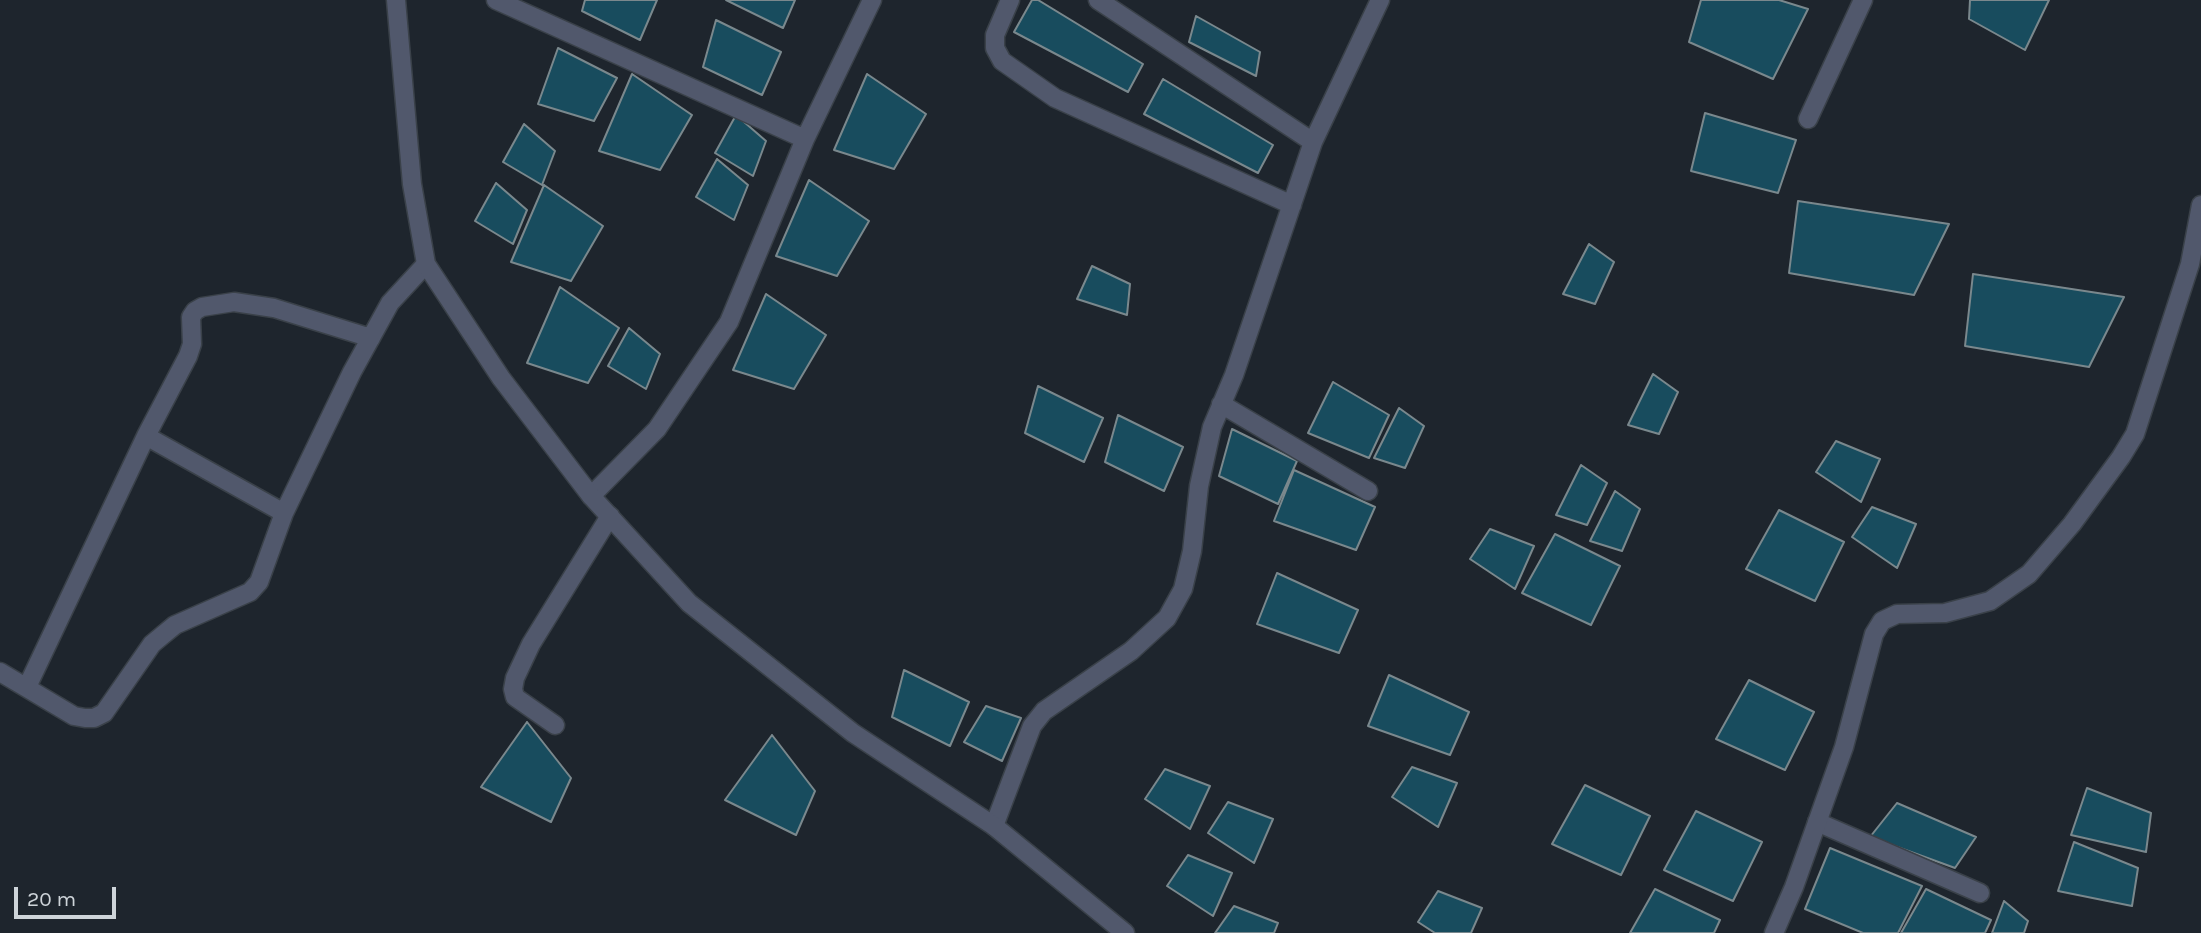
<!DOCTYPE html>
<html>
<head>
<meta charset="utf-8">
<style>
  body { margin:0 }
  #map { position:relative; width:2201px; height:933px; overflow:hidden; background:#1e252d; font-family:Karla,sans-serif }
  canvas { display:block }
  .scale { position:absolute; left:14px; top:887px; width:102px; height:32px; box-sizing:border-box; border:4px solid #ced4d9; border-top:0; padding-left:9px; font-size:21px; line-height:24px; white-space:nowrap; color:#ced4d9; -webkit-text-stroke:5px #1e252d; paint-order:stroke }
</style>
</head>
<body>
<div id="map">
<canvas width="2201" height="933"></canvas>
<div class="scale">20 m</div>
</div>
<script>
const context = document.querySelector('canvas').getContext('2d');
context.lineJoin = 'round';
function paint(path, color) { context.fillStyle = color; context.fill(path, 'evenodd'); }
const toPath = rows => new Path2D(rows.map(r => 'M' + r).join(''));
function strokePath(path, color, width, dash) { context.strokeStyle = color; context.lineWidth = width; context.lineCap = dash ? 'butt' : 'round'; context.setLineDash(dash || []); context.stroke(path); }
const building = toPath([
  [585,0,657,0,640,40,582,11,585,0],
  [726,0,795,0,783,28,726,0],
  [1032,0,1038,0,1143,64,1128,92,1014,32,1032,0],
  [1701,0,1779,0,1808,9,1773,79,1689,42,1701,0],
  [1970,0,2049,0,2025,50,1969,19,1970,0],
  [1196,16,1260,52,1256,76,1189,42,1196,16],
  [716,20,781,52,762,95,703,67,716,20],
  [558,48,617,78,594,121,538,104,558,48],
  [632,74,692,115,660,170,599,151,632,74],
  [867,74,926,114,894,169,834,150,867,74],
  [1163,79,1273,145,1258,173,1144,114,1163,79],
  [1705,113,1796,140,1778,193,1691,171,1705,113],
  [736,115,766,141,753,176,715,153,736,115],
  [524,124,555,151,542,185,503,162,524,124],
  [717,159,748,185,734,220,696,197,717,159],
  [809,180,869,221,837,276,776,256,809,180],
  [496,183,527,210,513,244,475,221,496,183],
  [544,185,603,226,571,281,511,262,544,185],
  [1798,201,1949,224,1914,295,1789,273,1798,201],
  [1589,244,1614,262,1595,304,1563,294,1589,244],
  [1092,266,1130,284,1127,315,1077,299,1092,266],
  [1973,274,2124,297,2089,367,1965,346,1973,274],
  [560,287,619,328,588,383,527,363,560,287],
  [766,294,826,335,794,389,733,370,766,294],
  [629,328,660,354,646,389,608,366,629,328],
  [1653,374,1678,392,1659,434,1628,425,1653,374],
  [1333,382,1389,415,1369,458,1308,433,1333,382],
  [1038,386,1103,418,1084,462,1025,433,1038,386],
  [1399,408,1424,426,1405,468,1374,458,1399,408],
  [1118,415,1183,447,1164,491,1105,462,1118,415],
  [1232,429,1297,461,1278,504,1219,476,1232,429],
  [1836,441,1880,459,1861,502,1816,472,1836,441],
  [1581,465,1607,483,1587,525,1556,515,1581,465],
  [1294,470,1375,507,1356,550,1274,521,1294,470],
  [1615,491,1640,509,1622,551,1590,541,1615,491],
  [1872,507,1916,524,1897,568,1852,537,1872,507],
  [1779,510,1844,542,1815,601,1746,569,1779,510],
  [1490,529,1534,546,1515,589,1470,559,1490,529],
  [1555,534,1620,566,1591,625,1522,593,1555,534],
  [1277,573,1358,610,1339,653,1257,624,1277,573],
  [904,670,969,702,950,746,892,717,904,670],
  [1389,675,1469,712,1450,755,1368,726,1389,675],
  [1749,680,1814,712,1785,770,1716,739,1749,680],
  [986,706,1021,718,1002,761,964,742,986,706],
  [527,722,571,778,551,822,481,787,527,722],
  [772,735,815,791,796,835,725,800,772,735],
  [1412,767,1457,783,1438,827,1392,797,1412,767],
  [1165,769,1210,786,1190,829,1145,799,1165,769],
  [1585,785,1650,816,1621,875,1552,844,1585,785],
  [2087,788,2151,813,2146,852,2071,835,2087,788],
  [1228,802,1273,819,1254,863,1208,833,1228,802],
  [1897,803,1976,837,1955,868,1870,837,1897,803],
  [1696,811,1762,842,1733,901,1664,870,1696,811],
  [2074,842,2138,868,2132,906,2058,891,2074,842],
  [1830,848,1922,886,1898,933,1863,933,1805,909,1830,848],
  [1188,855,1232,873,1213,916,1167,886,1188,855],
  [1655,889,1720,920,1714,933,1630,933,1655,889],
  [1926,889,1991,920,1985,933,1901,933,1926,889],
  [1438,891,1482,908,1471,933,1435,933,1418,922,1438,891],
  [2004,901,2028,921,2024,933,1992,933,2004,901],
  [1234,906,1278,923,1274,933,1215,933,1234,906]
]);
paint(building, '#184c5e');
strokePath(building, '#7a888d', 2);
const service = toPath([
  [1817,822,1980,893]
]);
const minor = toPath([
  [496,0,805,139],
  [1010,0,995,35,995,48,1002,61,1055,98,1292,205],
  [1098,0,1313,142],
  [1808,119,1863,0],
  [1221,404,1368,491],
  [146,436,284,513],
  [591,496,657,429,729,322,805,139,872,0],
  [0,672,74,716,85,718,94,718,104,713,152,644,164,634,175,625,250,592,259,582,284,513,352,372,390,303,426,264],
  [27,687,146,436,188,356,192,344,191,317,195,311,202,307,234,302,274,308,371,338],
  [555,725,515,697,513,689,515,678,531,644,610,516],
  [994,826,1032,726,1044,711,1131,651,1167,618,1183,589,1192,551,1199,486,1212,427,1234,375,1313,142,1380,0],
  [1774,933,1794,887,1844,747,1874,634,1882,621,1897,614,1945,613,1990,601,2029,574,2072,524,2121,457,2135,434,2190,264,2201,205]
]);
const tertiary = toPath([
  [396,0,412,184,426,264,501,378,591,496,689,603,853,733,994,826,1125,933]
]);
strokePath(service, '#3a4149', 21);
strokePath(minor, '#3a4149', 21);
strokePath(tertiary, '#3a4149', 21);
strokePath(service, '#51586c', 18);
strokePath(minor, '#51586c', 18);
strokePath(tertiary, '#51586c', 18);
</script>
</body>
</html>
